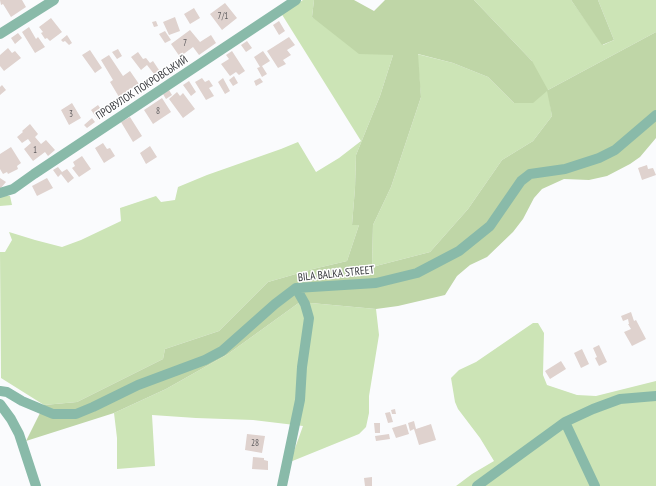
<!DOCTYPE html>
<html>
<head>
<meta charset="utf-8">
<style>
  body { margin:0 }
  canvas { display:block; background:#fafbfd }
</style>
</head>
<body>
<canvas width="656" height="486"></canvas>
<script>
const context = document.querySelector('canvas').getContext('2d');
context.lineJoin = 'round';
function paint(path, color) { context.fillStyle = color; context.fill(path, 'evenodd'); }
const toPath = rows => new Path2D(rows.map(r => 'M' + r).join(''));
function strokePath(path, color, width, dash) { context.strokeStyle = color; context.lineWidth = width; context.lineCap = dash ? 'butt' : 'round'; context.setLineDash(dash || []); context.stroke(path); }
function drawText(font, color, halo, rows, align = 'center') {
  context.font = font + ' "PT Sans Narrow",sans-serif'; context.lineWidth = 3; context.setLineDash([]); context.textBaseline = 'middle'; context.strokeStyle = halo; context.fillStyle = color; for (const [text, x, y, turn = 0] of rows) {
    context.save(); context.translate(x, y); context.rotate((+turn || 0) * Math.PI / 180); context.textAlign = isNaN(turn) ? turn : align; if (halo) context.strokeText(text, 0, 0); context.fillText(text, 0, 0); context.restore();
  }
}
paint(toPath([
  [303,0,314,0,312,17,393,55,380,96,356,155,355,188,352,225,359,225,347,261,313,269,268,282,219,331,165,349,163,359,77,402,44,405,1,378,0,252,5,252,12,240,9,232,35,240,62,247,81,240,121,221,120,208,156,196,161,202,175,200,178,187,207,175,281,149,298,142,316,172,339,158,361,141,281,13],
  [474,0,571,0,603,45,614,40,598,0,656,0,656,32,548,90,552,116,533,141,502,160,468,209,430,252,372,267,373,225,391,187,421,97,417,54,453,63,488,77,514,103,532,61],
  [0,196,10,196,12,205,0,206],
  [300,302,376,309,379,335,369,396,369,413,366,427,359,434,290,462,303,426,253,420,196,418,152,415,155,466,117,469,117,438,114,413,166,389,228,354],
  [533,323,538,323,544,333,543,375,547,385,577,395,596,396,656,381,656,486,456,486,472,474,494,461,480,438,458,409,455,402,451,378,459,370,476,362]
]), '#cce4b6');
paint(toPath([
  [314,0,354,0,374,11,385,0,474,0,532,61,548,90,656,32,656,138,640,157,630,164,607,176,589,180,564,179,542,189,534,198,523,219,513,232,487,257,470,265,457,276,445,295,398,306,376,309,300,302,228,354,166,389,114,413,26,441,44,405,77,402,163,359,165,349,219,331,268,282,313,269,347,261,359,225,352,225,355,188,356,155,380,96,393,55,359,54,312,17],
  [418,54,453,63,488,77,514,103,533,103,547,91,552,116,533,141,502,160,468,209,430,252,372,267,373,225,391,187,421,97],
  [571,0,598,0,614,40,602,45]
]), '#bfd6a7');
paint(toPath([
  [0,0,22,0,26,7,11,17,3,4,1,5],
  [225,3,237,18,222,30,210,14],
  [194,8,200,18,190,24,184,14],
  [175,17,180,31,169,35,163,22],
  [51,18,62,32,50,41,47,38,45,39,41,33,43,32,39,27],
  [156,21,158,26,154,27,152,22],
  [279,21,285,31,279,35,273,25],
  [29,27,36,39,38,37,45,47,35,53,22,32],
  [190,30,200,42,211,35,216,43,199,55,193,47,181,56,186,63,180,67,176,60,180,57,171,44],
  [165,31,171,40,165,43,159,34],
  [18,33,22,38,15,44,11,38],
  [67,35,72,43,69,45,65,41,63,42,61,40],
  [289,37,295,45,287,50,291,55,283,60,286,64,278,68,267,51],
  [247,41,252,48,246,52,241,45],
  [8,48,12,53,15,51,21,58,4,71,0,66,0,55],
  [118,49,122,56,117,59,112,52],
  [90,50,102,68,95,73,82,55],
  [232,51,245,71,239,75,236,72,230,76,221,64,229,59,226,55],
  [263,51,270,61,262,66,267,74,262,77,257,68,260,67,254,57],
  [138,52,143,59,146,58,150,63,153,61,159,70,154,74,147,65,141,70,131,57],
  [109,55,123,76,130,71,139,84,119,97,110,82,113,80,101,60],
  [234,76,238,83,233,86,229,80],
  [202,78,205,82,209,80,213,86,209,88,214,96,206,100,195,82],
  [223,78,230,91,225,94,218,82],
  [260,78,263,82,256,86,254,81],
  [189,81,196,92,191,96,183,85],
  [2,85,6,90,0,95,0,87],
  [169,90,172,95,166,99,163,94],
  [177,92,180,96,183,93,195,109,183,118,169,99],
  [162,98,171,112,153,124,144,110],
  [72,103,81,118,69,125,61,110],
  [98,105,105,115,98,120,91,110],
  [130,117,142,136,133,142,121,122],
  [92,118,95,122,87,128,84,125],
  [30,124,38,134,35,137,41,144,46,140,55,150,48,156,45,152,33,161,24,149,31,143,28,139,22,143,17,137,23,132,22,131],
  [103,143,107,149,110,148,115,156,104,163,95,148],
  [150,146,157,157,146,164,140,153],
  [11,147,21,163,17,166,18,169,8,174,7,172,3,174,0,169,0,154],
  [82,156,91,169,79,177,72,168,75,166,73,162],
  [647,165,648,169,653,168,656,175,642,180,638,168],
  [58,167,62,172,67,169,74,178,68,183,61,174,58,177,53,170],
  [0,178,6,182,0,189],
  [47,178,53,188,37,196,32,186],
  [631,312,634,321,636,320,646,339,632,346,624,332,631,329,628,324,629,324,628,319,623,321,621,316],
  [599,345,607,362,599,366,595,358,597,357,593,348],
  [582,349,589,364,581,368,574,353],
  [561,361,566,369,550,379,545,371],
  [395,409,396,414,392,414,391,410],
  [390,412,393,422,388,423,385,413],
  [414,421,416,429,431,424,436,440,419,445,414,429,410,431,408,423],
  [374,423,380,423,380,433,375,433],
  [406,424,409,434,396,438,392,428],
  [247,434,265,436,262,453,245,450],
  [389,434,390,439,376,441,375,436],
  [253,457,264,458,264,460,268,461,268,470,252,469],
  [372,477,372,486,365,486,364,478]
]), '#dfd2ce');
strokePath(toPath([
  [0,34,54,0],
  [0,193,13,189,34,174,296,0],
  [0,391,7,392,22,401,53,414,76,414,93,407,138,385,205,360,222,351,275,304,296,288,376,283,417,273,459,251,490,226,521,181,530,174,565,169,599,158,615,150,656,115],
  [0,404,11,419,19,434,36,486],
  [565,422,595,486],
  [282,486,300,400,302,367,309,318,305,304,296,288],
  [477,486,565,422,593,409,620,399,656,396]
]), '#89baa9', 10);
drawText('9px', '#605e60', null, [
  ["7/1",223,16],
  ["7",185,43],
  ["8",158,111],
  ["3",71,114],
  ["1",35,150],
  ["28",255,443]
]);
drawText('11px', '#36383c', '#fff', [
  ["ПРОВУЛОК ПОКРОВСЬКИЙ",142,88,-33],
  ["BILA BALKA STREET",336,274,-6]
]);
</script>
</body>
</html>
